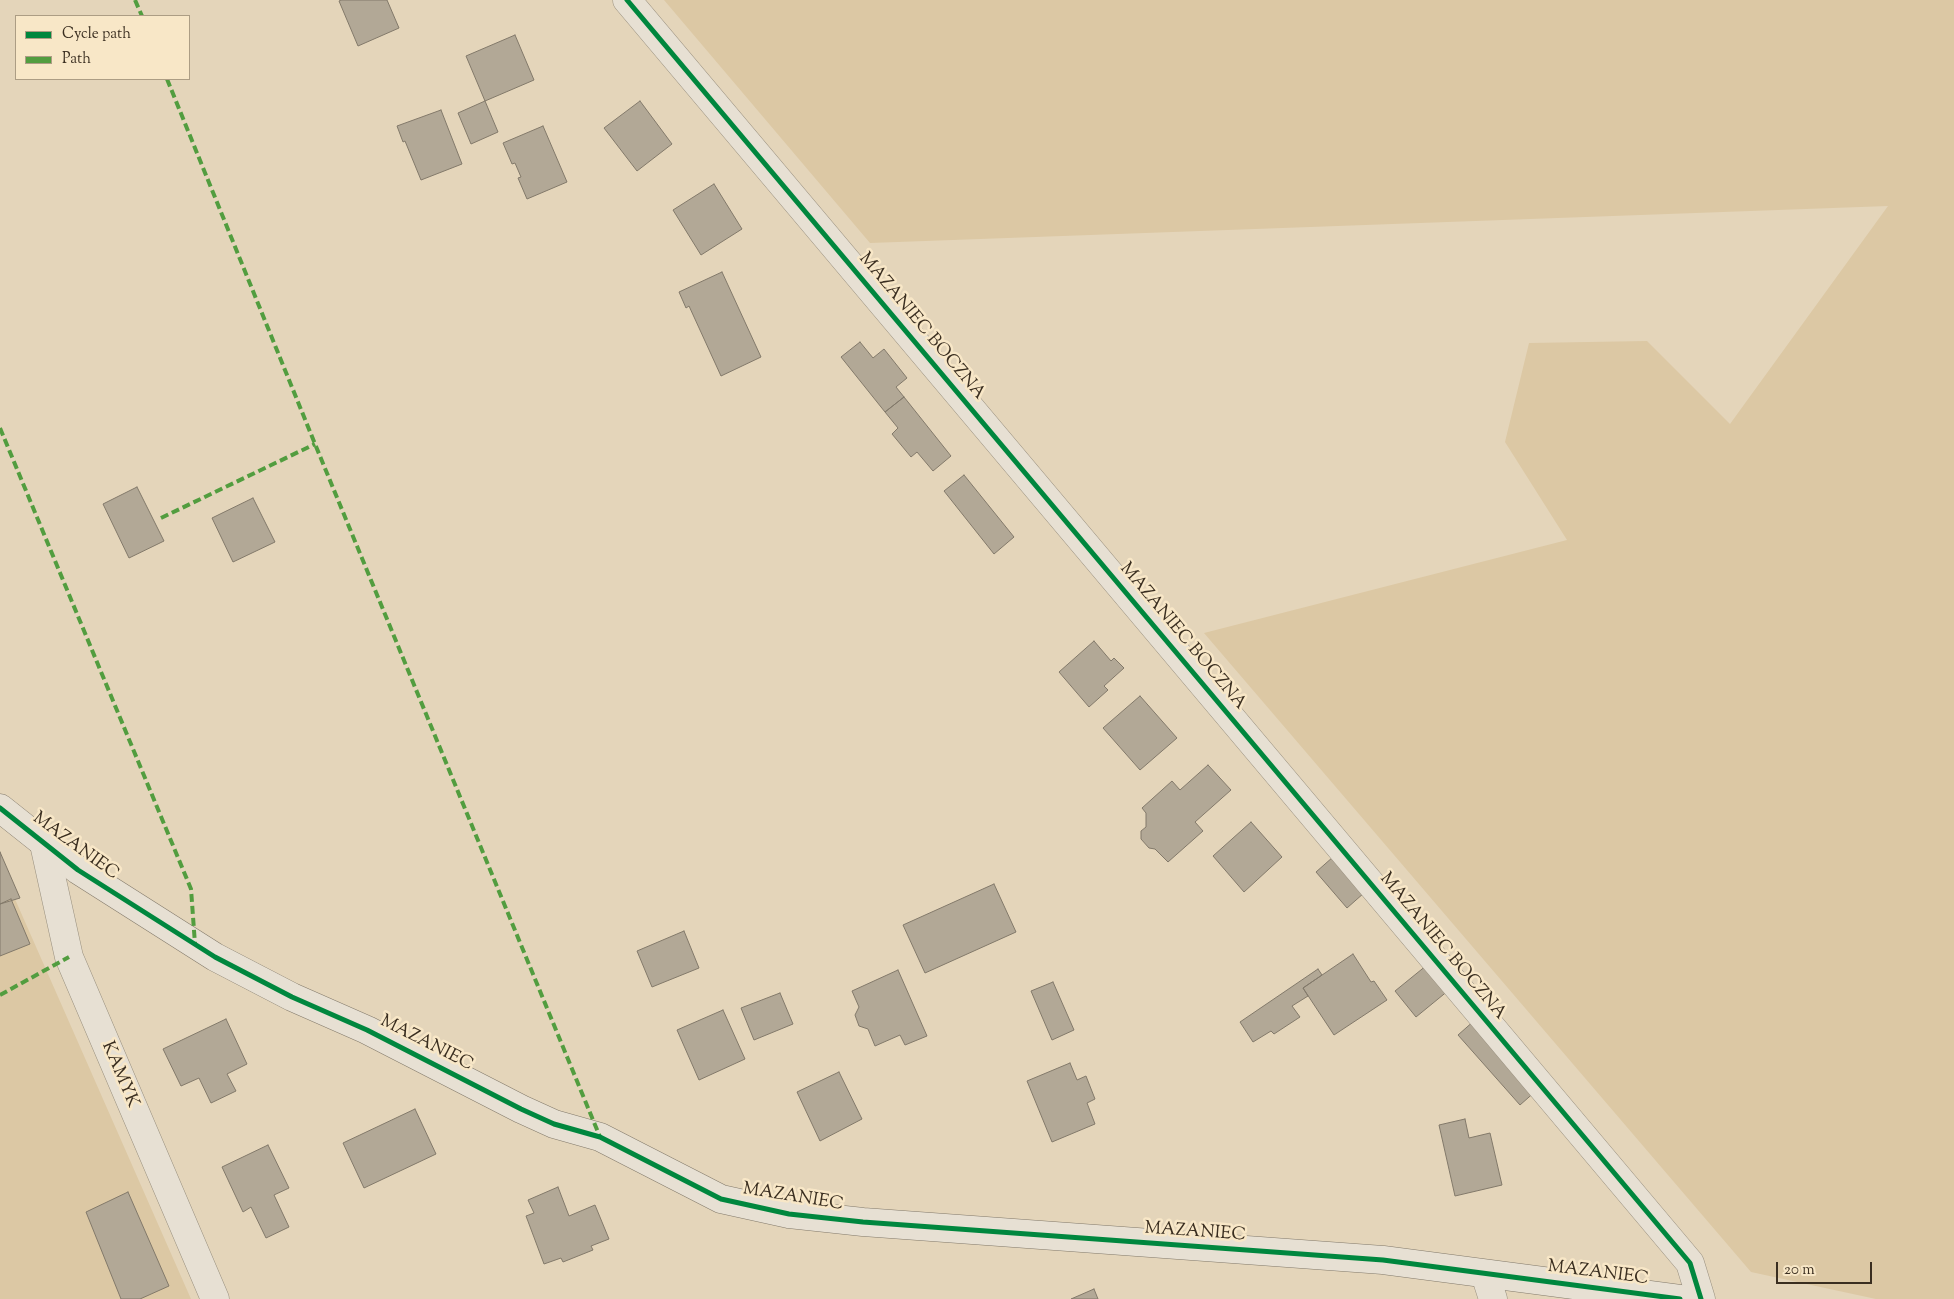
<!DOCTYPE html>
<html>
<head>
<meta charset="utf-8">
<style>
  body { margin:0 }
  #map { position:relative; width:1954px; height:1299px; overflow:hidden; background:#e4d5ba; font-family:"Sorts Mill Goudy",serif }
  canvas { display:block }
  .legend { position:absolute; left:15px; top:15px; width:175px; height:65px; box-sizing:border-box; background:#f8e7c7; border:1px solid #ac9d84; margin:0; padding:6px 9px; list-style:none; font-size:15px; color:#3a2e20 }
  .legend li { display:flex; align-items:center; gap:10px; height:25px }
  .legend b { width:25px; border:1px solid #ac9d84 }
  .scale { position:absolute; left:1776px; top:1262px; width:96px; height:22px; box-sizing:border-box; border:2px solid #3a2e20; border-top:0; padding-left:6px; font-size:15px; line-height:18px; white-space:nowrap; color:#3a2e20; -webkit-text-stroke:4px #f8e7c7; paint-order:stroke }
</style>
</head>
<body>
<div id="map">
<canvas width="1954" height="1299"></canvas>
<ul class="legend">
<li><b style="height:6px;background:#00873e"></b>Cycle path</li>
<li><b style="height:6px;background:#529d3f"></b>Path</li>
</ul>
<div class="scale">20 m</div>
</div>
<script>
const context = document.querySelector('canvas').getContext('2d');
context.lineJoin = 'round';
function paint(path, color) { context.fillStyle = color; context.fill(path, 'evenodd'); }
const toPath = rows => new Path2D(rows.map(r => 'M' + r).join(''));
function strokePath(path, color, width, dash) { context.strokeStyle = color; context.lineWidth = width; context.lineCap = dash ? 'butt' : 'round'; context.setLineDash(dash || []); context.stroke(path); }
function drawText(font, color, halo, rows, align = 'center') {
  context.font = font + ' "Sorts Mill Goudy",serif'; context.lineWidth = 5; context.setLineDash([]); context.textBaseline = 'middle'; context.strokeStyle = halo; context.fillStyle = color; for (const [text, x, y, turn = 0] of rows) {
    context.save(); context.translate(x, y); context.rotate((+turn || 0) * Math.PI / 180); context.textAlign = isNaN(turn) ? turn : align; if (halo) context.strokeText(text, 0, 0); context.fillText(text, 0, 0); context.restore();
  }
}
paint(toPath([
  [664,0,1954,0,1954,1299,1876,1299,1751,1272,1204,633,1567,540,1505,442,1529,343,1647,341,1730,424,1888,206,870,243],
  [0,865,191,1299,0,1299]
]), '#dcc8a4');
const building = toPath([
  [341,0,387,0,399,28,358,46,339,1,341,0],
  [515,35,534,80,485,101,466,56,515,35],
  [485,101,498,132,471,144,458,113,485,101],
  [640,101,672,144,637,171,604,128,640,101],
  [441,110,462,164,421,180,405,141,403,142,397,126,441,110],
  [543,126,567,182,527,199,518,178,521,177,515,163,512,164,503,143,543,126],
  [714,184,742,229,701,255,673,210,714,184],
  [722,272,761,357,721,376,689,306,686,308,679,292,722,272],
  [860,342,873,358,884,349,907,378,896,387,904,397,885,412,841,357,860,342],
  [904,397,951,456,933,471,917,452,911,457,892,434,898,428,885,412,904,397],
  [964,475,1014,537,994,554,944,491,964,475],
  [137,487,164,541,129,558,103,504,137,487],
  [253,498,275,542,233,562,212,518,253,498],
  [1094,641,1111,661,1114,658,1124,668,1104,686,1108,690,1089,707,1059,672,1094,641],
  [1140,696,1177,738,1140,770,1103,728,1140,696],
  [1208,765,1231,790,1195,822,1203,831,1168,862,1155,849,1149,848,1141,839,1141,831,1146,827,1146,813,1142,808,1172,781,1180,790,1208,765],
  [1251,822,1282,857,1244,892,1213,856,1251,822],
  [0,852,20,898,0,904,0,852],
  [1333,857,1364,893,1347,908,1316,872,1333,857],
  [994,884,1016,932,925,973,903,925,994,884],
  [11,899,30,944,0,956,0,904,11,899],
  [684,931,699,968,652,987,637,951,684,931],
  [1353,954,1371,982,1374,981,1387,1000,1334,1035,1303,988,1353,954],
  [1427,965,1449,990,1416,1017,1395,991,1427,965],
  [1318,969,1322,975,1303,988,1308,996,1292,1006,1300,1017,1274,1034,1271,1031,1253,1042,1240,1022,1318,969],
  [898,970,927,1036,905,1045,900,1035,875,1046,868,1029,859,1026,855,1015,859,1007,852,991,898,970],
  [1053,982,1074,1030,1052,1040,1031,991,1053,982],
  [780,993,793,1024,754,1040,741,1008,780,993],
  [723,1010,745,1059,699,1080,677,1030,723,1010],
  [226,1019,247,1064,227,1074,236,1091,211,1103,199,1078,181,1086,163,1049,226,1019],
  [1475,1020,1537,1090,1520,1105,1458,1035,1475,1020],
  [1070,1063,1077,1080,1086,1076,1095,1099,1087,1103,1095,1124,1052,1142,1027,1081,1070,1063],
  [839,1072,862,1119,820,1141,797,1092,839,1072],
  [415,1109,436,1154,364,1188,343,1143,415,1109],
  [1465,1119,1469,1138,1490,1133,1502,1185,1455,1196,1439,1125,1465,1119],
  [268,1145,289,1188,274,1195,289,1227,266,1238,251,1207,243,1212,222,1167,268,1145],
  [558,1187,569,1216,595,1205,609,1239,591,1246,593,1250,563,1262,561,1258,544,1264,526,1216,534,1213,528,1200,558,1187],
  [128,1192,169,1286,140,1299,121,1299,86,1212,128,1192],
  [1094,1289,1098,1299,1071,1299,1094,1289]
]);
paint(building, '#b2a896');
strokePath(building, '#82796a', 1);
const street = toPath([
  [627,0,1690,1263,1701,1299],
  [44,844,69,957,215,1299],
  [1485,1274,1493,1299]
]);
const secondary = toPath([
  [0,808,78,870,215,957,292,997,367,1030,521,1109,554,1124,600,1137,721,1199,789,1214,863,1222,1383,1260,1680,1299]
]);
strokePath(street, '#99907f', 29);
strokePath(secondary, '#82796a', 29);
strokePath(street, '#e7e0d3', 28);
strokePath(secondary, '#e7e0d3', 28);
strokePath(toPath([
  [135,0,142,16],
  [167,79,315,444,600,1137],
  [0,428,191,889,195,944],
  [161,518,315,444],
  [0,995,69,957]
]), '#529d3f', 4, [8, 4]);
strokePath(toPath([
  [627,0,1690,1263,1701,1299],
  [0,808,78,870,215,957,292,997,367,1030,521,1109,554,1124,600,1137,721,1199,789,1214,863,1222,1383,1260,1680,1299]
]), '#00873e', 5);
drawText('18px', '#3a2e20', '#f8e7c7', [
  ["MAZANIEC BOCZNA",921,327,50],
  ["MAZANIEC BOCZNA",1182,637,50],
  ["MAZANIEC",75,847,36],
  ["MAZANIEC BOCZNA",1442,947,50],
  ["MAZANIEC",426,1044,27],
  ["KAMYK",119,1075,67],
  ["MAZANIEC",793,1198,9],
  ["MAZANIEC",1195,1233,4],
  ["MAZANIEC",1598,1274,7]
]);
</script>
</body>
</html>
